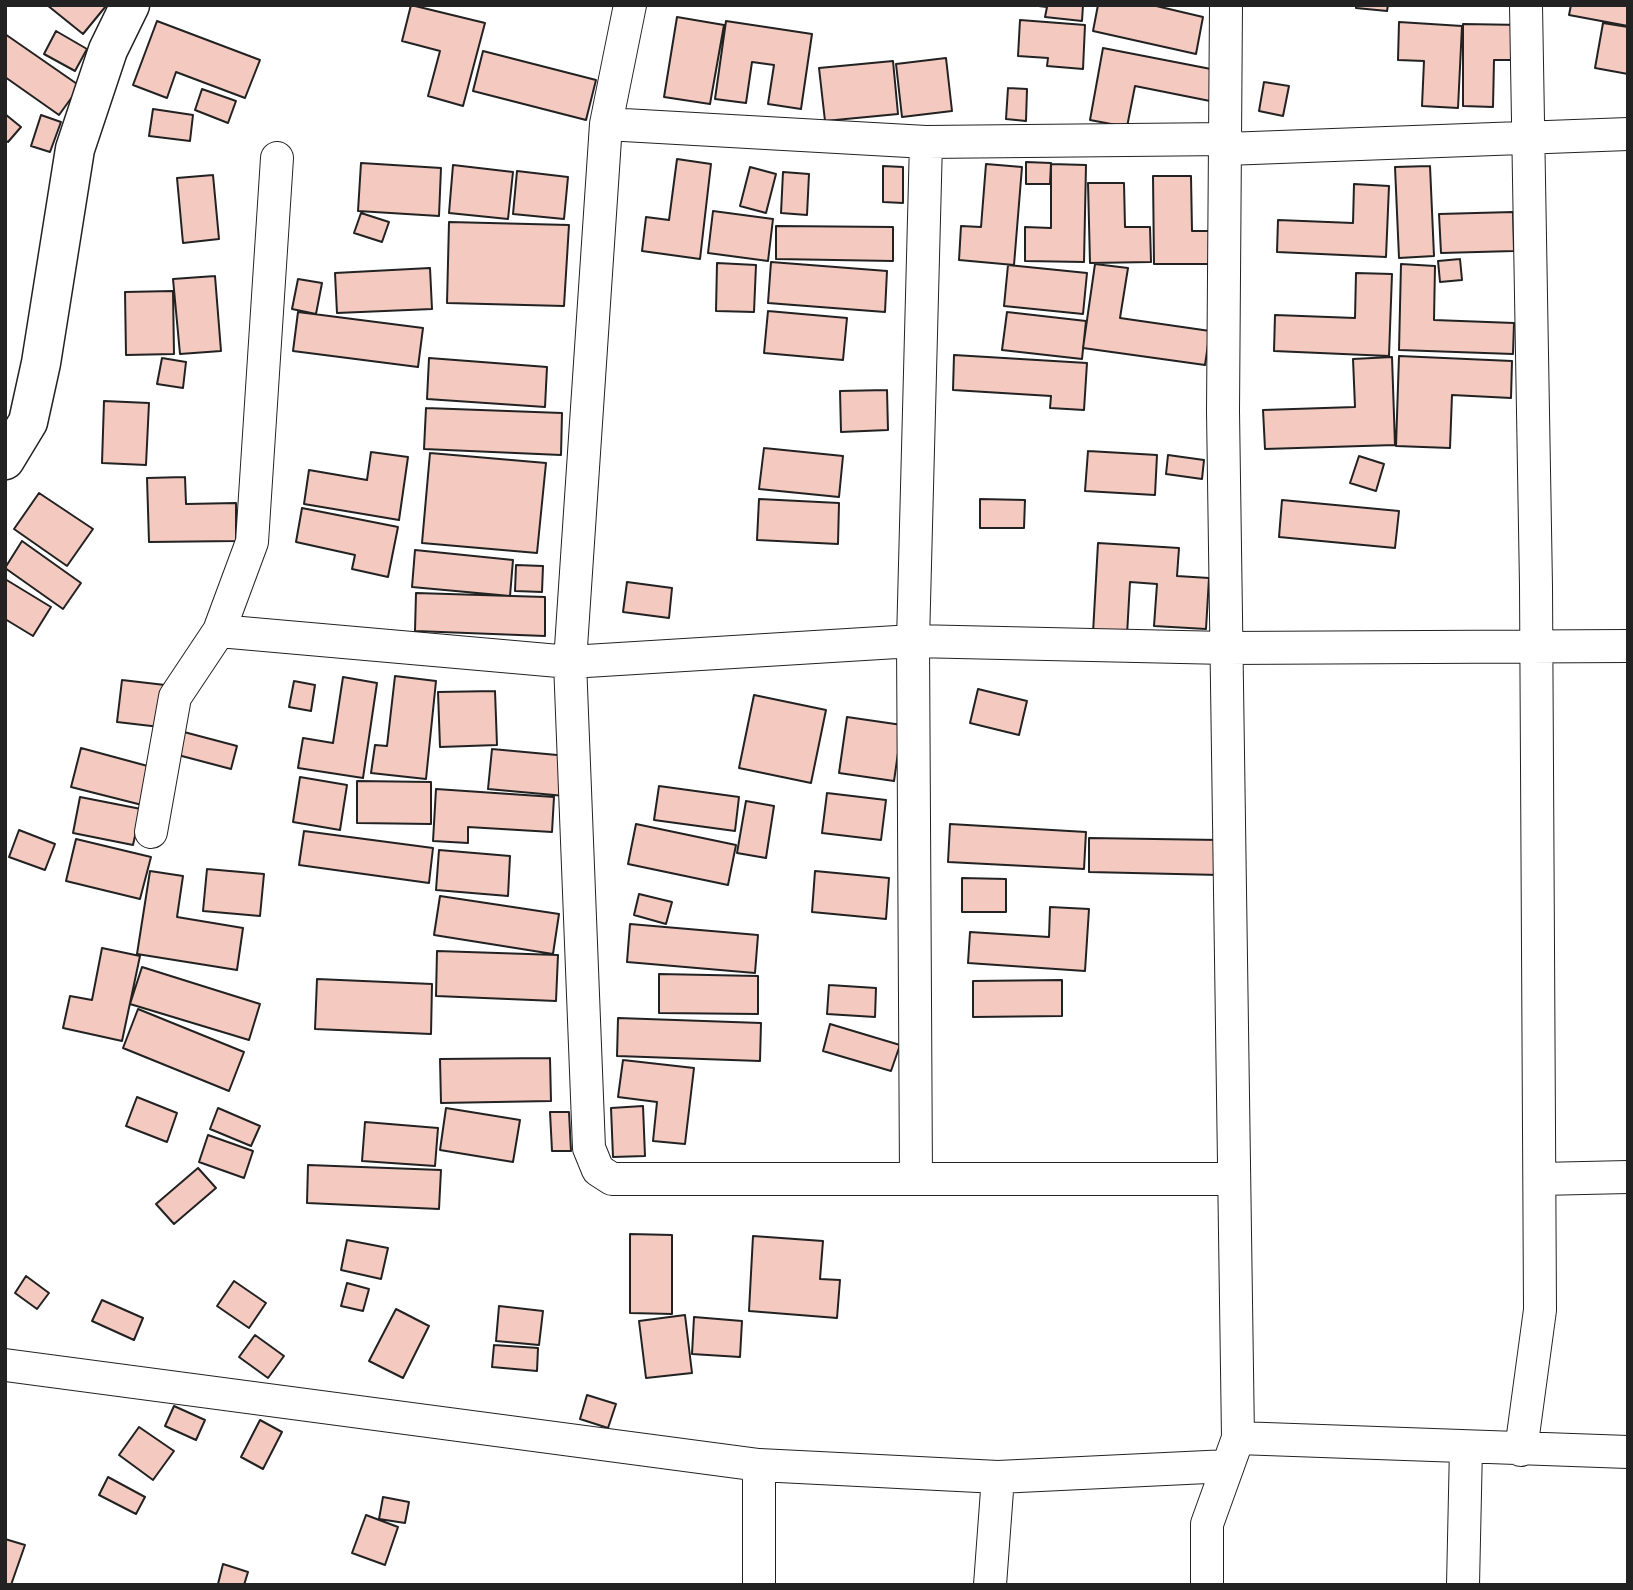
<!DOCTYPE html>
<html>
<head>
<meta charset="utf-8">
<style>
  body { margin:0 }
  #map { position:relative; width:1633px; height:1590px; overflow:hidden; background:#fff; font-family:"Titillium Web",sans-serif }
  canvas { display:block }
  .frame { position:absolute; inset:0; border:7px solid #222; pointer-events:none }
</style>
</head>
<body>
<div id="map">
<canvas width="1633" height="1590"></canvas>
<div class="frame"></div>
</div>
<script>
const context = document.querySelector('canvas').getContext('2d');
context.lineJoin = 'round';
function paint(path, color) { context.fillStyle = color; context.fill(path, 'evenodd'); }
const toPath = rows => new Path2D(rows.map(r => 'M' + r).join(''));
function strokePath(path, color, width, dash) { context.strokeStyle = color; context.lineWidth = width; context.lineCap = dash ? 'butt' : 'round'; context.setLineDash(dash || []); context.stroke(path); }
const building = toPath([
  [47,5,105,5,106,6,83,34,47,5],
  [411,5,485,23,463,106,428,96,440,51,402,41,411,5],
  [1030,5,1083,5,1082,21,1045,17,1047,7,1030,5],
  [1098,5,1152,5,1203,17,1196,54,1093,31,1098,5],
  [1356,5,1388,5,1387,11,1356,8,1356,5],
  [1571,5,1628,5,1628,26,1569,15,1571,5],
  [677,17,724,25,710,104,664,97,677,17],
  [1020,20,1085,25,1083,69,1047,66,1048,58,1018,56,1020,20],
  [157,21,260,60,245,98,176,72,167,98,133,85,157,21],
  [726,21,812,34,801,109,768,104,774,65,752,62,746,103,715,99,726,21],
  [1399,22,1462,26,1458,108,1422,106,1424,61,1398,60,1399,22],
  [1603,23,1628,27,1628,74,1595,68,1603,23],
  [1463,24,1523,25,1523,60,1494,60,1493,107,1463,106,1463,24],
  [56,31,87,49,75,71,44,54,56,31],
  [5,34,80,86,59,115,5,77,5,34],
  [1103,48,1216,70,1210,101,1135,86,1127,127,1090,120,1103,48],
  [483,51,596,80,586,120,473,91,483,51],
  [946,58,952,111,902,117,896,64,946,58],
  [893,61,898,114,825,121,819,68,893,61],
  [1264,82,1289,86,1283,116,1259,111,1264,82],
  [1008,88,1027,89,1026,121,1006,119,1008,88],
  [202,89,236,101,228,123,195,110,202,89],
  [153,109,193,115,190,141,149,136,153,109],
  [5,114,21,127,8,142,5,140,5,114],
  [41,115,61,122,50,152,31,146,41,115],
  [677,159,711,164,700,259,642,251,646,217,669,220,677,159],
  [1026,162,1051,163,1050,184,1026,184,1026,162],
  [361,163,441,168,439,216,358,211,361,163],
  [986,164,1022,167,1014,265,959,260,961,226,981,227,986,164],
  [1051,164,1086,165,1084,262,1025,261,1025,227,1051,228,1051,164],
  [453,165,513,172,508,219,449,213,453,165],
  [883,166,903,167,903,203,883,202,883,166],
  [1430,166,1434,256,1399,258,1395,167,1430,166],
  [750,167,776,174,766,213,740,206,750,167],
  [517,171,568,177,564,219,513,214,517,171],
  [783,172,809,174,807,215,781,213,783,172],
  [213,175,219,239,183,243,177,178,213,175],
  [1153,176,1191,176,1192,231,1214,231,1214,264,1154,264,1153,176],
  [1088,183,1124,183,1125,227,1150,227,1151,262,1090,263,1088,183],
  [1354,184,1389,186,1386,257,1277,252,1278,220,1353,223,1354,184],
  [713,211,773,219,768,261,708,253,713,211],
  [1513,212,1514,251,1441,253,1439,214,1513,212],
  [361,213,389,222,382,242,354,233,361,213],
  [449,222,569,225,564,306,447,303,449,222],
  [776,226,893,227,893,261,776,259,776,226],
  [1460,259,1462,280,1440,282,1438,261,1460,259],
  [771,262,887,271,885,312,768,303,771,262],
  [717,263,756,265,754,312,716,311,717,263],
  [1095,264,1128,268,1120,318,1210,331,1205,365,1083,348,1095,264],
  [1401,264,1435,266,1434,320,1514,323,1513,354,1399,350,1401,264],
  [1008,265,1087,273,1083,314,1004,306,1008,265],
  [430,268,432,309,337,313,335,273,430,268],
  [1356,273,1392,274,1389,356,1274,351,1275,315,1355,318,1356,273],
  [215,276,221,351,180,354,173,279,215,276],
  [298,279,322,283,316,314,292,309,298,279],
  [173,291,174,354,126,355,125,292,173,291],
  [768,311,847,318,843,360,764,353,768,311],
  [298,312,423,328,418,367,293,351,298,312],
  [1007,312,1086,321,1082,359,1002,350,1007,312],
  [954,355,1087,363,1084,410,1050,408,1051,396,953,390,954,355],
  [1399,356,1512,361,1511,398,1452,395,1450,448,1396,446,1399,356],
  [1392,357,1395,445,1265,449,1263,410,1355,407,1353,359,1392,357],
  [162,358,186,362,183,388,157,384,162,358],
  [429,358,547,367,545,407,427,399,429,358],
  [887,390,888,430,841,432,840,391,887,390],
  [104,401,149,403,146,465,102,463,104,401],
  [426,408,562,413,561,455,424,449,426,408],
  [764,448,843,456,839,497,759,489,764,448],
  [1088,451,1157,455,1155,495,1085,491,1088,451],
  [371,452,408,457,399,520,304,504,309,470,367,480,371,452],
  [430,453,546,463,537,553,422,543,430,453],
  [1168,455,1204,460,1202,479,1166,474,1168,455],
  [1359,456,1384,464,1376,491,1350,483,1359,456],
  [185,477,186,504,236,503,236,541,149,542,147,478,185,477],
  [39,493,93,529,67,566,14,529,39,493],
  [759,499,839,503,838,544,757,540,759,499],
  [980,499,1025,500,1024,528,980,528,980,499],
  [1282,500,1399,511,1395,548,1279,537,1282,500],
  [302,508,398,527,388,577,352,569,355,555,296,542,302,508],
  [22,541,81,583,63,609,5,568,22,541],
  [1098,543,1179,548,1177,576,1209,578,1206,629,1154,626,1157,584,1130,582,1127,635,1093,633,1098,543],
  [415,550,513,560,510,596,412,587,415,550],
  [516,565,543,566,542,592,515,591,516,565],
  [5,579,51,607,33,636,5,619,5,579],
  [627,582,672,588,669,618,623,612,627,582],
  [416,593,545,597,545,636,415,631,416,593],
  [395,676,436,681,426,779,371,773,375,745,387,746,395,676],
  [343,677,377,683,363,778,298,768,303,738,333,743,343,677],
  [122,680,165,685,160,727,117,722,122,680],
  [294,681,315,685,311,711,289,707,294,681],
  [978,689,1027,701,1019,735,970,723,978,689],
  [495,691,497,745,440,747,438,692,495,691],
  [754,695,826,710,811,783,739,768,754,695],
  [847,717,902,725,894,781,839,773,847,717],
  [184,732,237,746,231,769,178,755,184,732],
  [81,748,155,768,146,806,71,787,81,748],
  [492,749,568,756,565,796,488,789,492,749],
  [300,777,347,785,340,830,293,822,300,777],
  [357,781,431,782,431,824,357,823,357,781],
  [659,786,739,797,735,831,654,820,659,786],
  [436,789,554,797,552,832,468,827,468,843,433,841,436,789],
  [827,793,886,800,881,840,822,833,827,793],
  [80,797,141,809,133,845,73,833,80,797],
  [746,801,774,806,766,858,737,853,746,801],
  [636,824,736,845,728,885,628,864,636,824],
  [950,824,1086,832,1084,869,948,862,950,824],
  [19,830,55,844,45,870,9,857,19,830],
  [304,831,433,848,429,883,299,865,304,831],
  [1089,838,1220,840,1220,875,1089,872,1089,838],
  [76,839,151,857,140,899,66,881,76,839],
  [439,850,510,856,508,896,436,890,439,850],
  [207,869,264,874,260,916,203,911,207,869],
  [150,871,183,876,177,917,243,928,237,970,137,954,150,871],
  [815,871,889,878,886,919,812,912,815,871],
  [962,878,1006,879,1006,912,962,912,962,878],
  [639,894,672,902,666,924,634,915,639,894],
  [440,896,559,914,553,954,434,935,440,896],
  [1050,907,1089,909,1085,971,968,963,970,932,1049,937,1050,907],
  [630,924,758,935,755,973,627,962,630,924],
  [102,948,140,956,122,1041,63,1028,70,996,92,1000,102,948],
  [437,951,558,955,556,1001,436,996,437,951],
  [142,967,260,1004,249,1040,130,1004,142,967],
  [659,974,758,976,758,1014,659,1013,659,974],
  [317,979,432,984,431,1034,315,1029,317,979],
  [1062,980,1062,1016,973,1017,973,981,1062,980],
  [829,985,876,988,875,1017,827,1014,829,985],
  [138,1009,244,1052,229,1091,123,1048,138,1009],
  [618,1018,761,1023,760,1061,617,1056,618,1018],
  [830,1024,900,1045,891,1071,823,1051,830,1024],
  [550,1058,551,1101,441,1103,440,1059,550,1058],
  [623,1060,694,1068,685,1144,653,1141,657,1102,618,1097,623,1060],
  [137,1097,177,1113,167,1142,126,1126,137,1097],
  [643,1106,645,1156,613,1157,611,1108,643,1106],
  [218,1108,260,1126,251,1146,210,1129,218,1108],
  [446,1108,520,1120,513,1162,440,1150,446,1108],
  [550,1112,569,1112,571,1151,552,1151,550,1112],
  [365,1122,438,1128,435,1166,362,1161,365,1122],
  [208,1135,253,1151,244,1178,199,1162,208,1135],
  [308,1165,441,1170,439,1209,307,1203,308,1165],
  [198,1168,216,1188,174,1224,156,1204,198,1168],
  [630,1234,672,1235,672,1314,630,1313,630,1234],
  [753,1236,823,1241,820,1279,840,1280,837,1318,749,1311,753,1236],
  [347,1240,388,1248,381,1279,341,1270,347,1240],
  [26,1276,49,1293,37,1309,15,1293,26,1276],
  [234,1281,266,1303,249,1328,217,1306,234,1281],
  [347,1283,369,1289,363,1311,341,1306,347,1283],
  [102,1300,143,1318,134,1340,92,1321,102,1300],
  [499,1306,543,1311,539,1345,496,1341,499,1306],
  [396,1309,429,1326,403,1378,369,1361,396,1309],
  [685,1315,692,1373,646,1378,639,1321,685,1315],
  [694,1317,742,1321,740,1357,692,1354,694,1317],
  [255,1335,284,1356,268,1378,239,1357,255,1335],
  [494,1345,538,1348,537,1371,492,1367,494,1345],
  [587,1395,616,1404,608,1428,580,1419,587,1395],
  [174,1406,205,1420,196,1440,165,1426,174,1406],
  [260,1420,282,1432,263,1469,241,1457,260,1420],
  [139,1427,174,1451,153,1480,119,1455,139,1427],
  [108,1477,145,1497,136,1514,99,1495,108,1477],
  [383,1497,409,1502,405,1523,379,1519,383,1497],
  [366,1515,398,1527,385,1565,352,1553,366,1515],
  [5,1539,25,1545,11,1585,5,1584,5,1539],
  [223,1564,248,1572,244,1585,218,1584,223,1564]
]);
paint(building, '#f3c9c0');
strokePath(building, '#222', 2);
const minor = toPath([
  [630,5,606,124,570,662,589,1148,598,1170,612,1179,916,1179],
  [606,124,926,142,1227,139],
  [926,142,913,641,916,1179,1234,1179],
  [1226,149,1628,134],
  [219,631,570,662,913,641,1226,648,1628,646],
  [151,832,175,697,219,631,252,542,277,158],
  [1540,1179,1628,1177],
  [5,1365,759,1465],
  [1238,1438,1628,1452],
  [1521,1450,1540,1310,1536,586,1526,5],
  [759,1585,759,1465,998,1477],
  [990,1585,998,1477,1228,1466],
  [1207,1585,1207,1524,1238,1438,1223,411,1226,5],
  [1463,1585,1466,1447]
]);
const tertiary = toPath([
  [5,460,28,422,41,363,75,149,108,50,130,5]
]);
strokePath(minor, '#222', 34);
strokePath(tertiary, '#222', 41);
strokePath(minor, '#fff', 32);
strokePath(tertiary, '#fff', 38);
</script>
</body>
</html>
